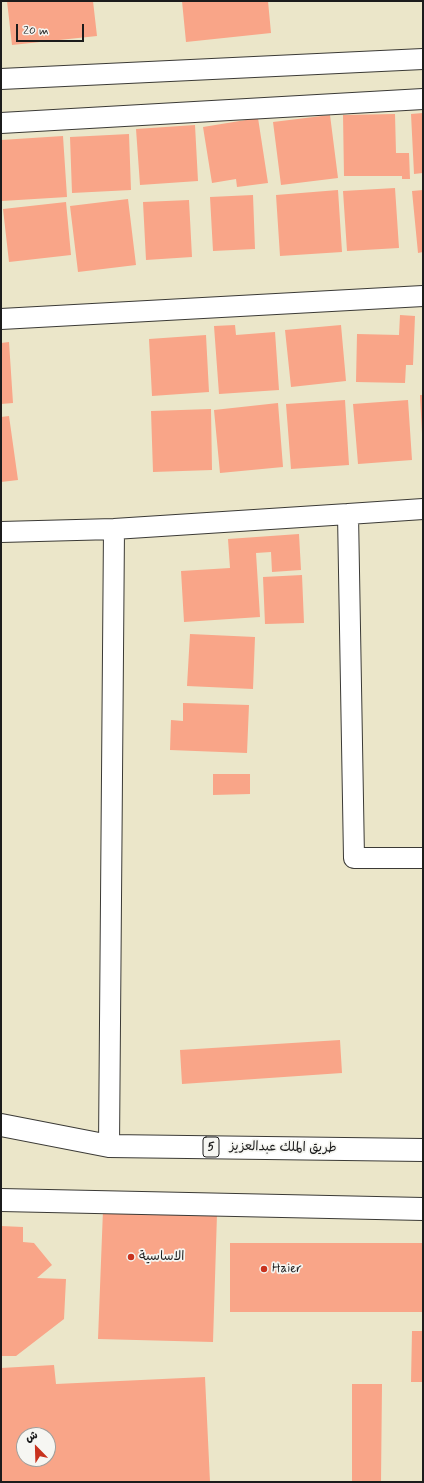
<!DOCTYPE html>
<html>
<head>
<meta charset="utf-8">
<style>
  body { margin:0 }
  #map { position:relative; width:424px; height:1483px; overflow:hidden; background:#ebe6c9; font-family:Mynerve,"Playpen Sans Arabic",sans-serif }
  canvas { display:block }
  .frame { position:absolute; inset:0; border:2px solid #1c1c1c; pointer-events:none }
  .north { position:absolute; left:16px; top:1427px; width:40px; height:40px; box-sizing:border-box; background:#f6f6f2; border:1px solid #9f9f9c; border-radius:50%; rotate:337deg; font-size:11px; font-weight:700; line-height:16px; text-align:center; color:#1c1c1c }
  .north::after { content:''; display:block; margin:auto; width:14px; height:18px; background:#c8321e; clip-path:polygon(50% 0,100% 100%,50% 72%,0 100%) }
  .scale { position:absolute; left:16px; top:24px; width:68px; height:18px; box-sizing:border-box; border:2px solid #1c1c1c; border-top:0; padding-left:5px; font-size:12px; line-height:14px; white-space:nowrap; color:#1c1c1c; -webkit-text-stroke:3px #f6f6f2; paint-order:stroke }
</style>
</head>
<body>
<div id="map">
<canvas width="424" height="1483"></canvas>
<div class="frame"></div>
<div class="north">ش</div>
<div class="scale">20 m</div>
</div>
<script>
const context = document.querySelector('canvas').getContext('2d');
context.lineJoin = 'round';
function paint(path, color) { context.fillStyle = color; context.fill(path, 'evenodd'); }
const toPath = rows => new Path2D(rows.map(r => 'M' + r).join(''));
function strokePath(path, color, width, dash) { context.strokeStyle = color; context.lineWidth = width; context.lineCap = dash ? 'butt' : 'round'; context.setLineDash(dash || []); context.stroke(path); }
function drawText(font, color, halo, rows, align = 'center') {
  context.font = font + ' Mynerve,"Playpen Sans Arabic",sans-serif'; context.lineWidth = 3.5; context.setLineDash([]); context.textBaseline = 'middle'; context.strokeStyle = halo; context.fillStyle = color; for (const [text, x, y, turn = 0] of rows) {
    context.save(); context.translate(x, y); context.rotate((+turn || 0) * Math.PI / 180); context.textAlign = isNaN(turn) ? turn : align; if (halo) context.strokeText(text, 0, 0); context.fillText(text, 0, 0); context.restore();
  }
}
paint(toPath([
  [7,1,93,1,97,36,12,45],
  [182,1,268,1,271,33,186,42],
  [423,113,423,173,414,174,411,114],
  [395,114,396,153,409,153,410,179,402,179,402,176,344,176,343,115],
  [330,115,338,178,281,185,273,122],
  [258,118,268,183,237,187,236,179,212,183,203,127],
  [195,125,198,181,140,185,136,129],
  [129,134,131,190,72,193,70,137],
  [63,136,67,197,2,201,1,140],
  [395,188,399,248,347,251,343,191],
  [338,190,342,252,280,256,276,195],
  [423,190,423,252,418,253,412,191],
  [253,195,255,249,213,251,210,197],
  [128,199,136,265,78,272,70,206],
  [189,200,192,257,146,260,143,202],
  [66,202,71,255,9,262,3,209],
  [400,315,415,316,413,365,406,365,405,383,356,382,357,334,399,335],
  [235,325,236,335,275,332,279,390,219,394,214,326],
  [341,325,346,381,291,387,285,330],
  [206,335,209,392,152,396,149,339],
  [9,342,13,403,1,404,1,343],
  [420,395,423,395,423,434,422,434],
  [345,400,349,465,291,469,286,404],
  [408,400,412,460,358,464,353,404],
  [278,403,283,467,220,473,214,410],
  [211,409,212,470,153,472,151,411],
  [9,416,18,480,1,482,1,417],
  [299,534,301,570,272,572,271,552,256,553,260,617,184,622,181,571,230,568,228,539],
  [302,575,304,623,265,624,263,577],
  [190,634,255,637,253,689,187,686],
  [183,703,249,705,247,753,170,750,171,720,183,721],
  [213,774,250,774,250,794,213,795],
  [340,1040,342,1073,182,1084,180,1050],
  [103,1210,217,1214,213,1342,98,1339],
  [1,1226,23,1227,23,1242,34,1243,52,1265,37,1278,66,1279,64,1319,16,1356,1,1356],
  [230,1243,423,1243,423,1312,230,1312],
  [412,1331,423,1331,423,1382,411,1382],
  [54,1365,56,1384,205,1377,210,1482,1,1482,1,1368],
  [24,1435,48,1435,48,1459,24,1459],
  [352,1384,382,1384,381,1482,352,1482]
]), '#f9a588');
const minor = toPath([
  [1,79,423,59],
  [1,123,423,99],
  [1,319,423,296],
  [348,514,423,509],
  [1,532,114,529,348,514,354,858,423,858],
  [109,1146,114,529]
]);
const trunk = toPath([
  [1,1125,109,1146,423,1150],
  [1,1200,423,1209]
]);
strokePath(minor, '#3b3a36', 22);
strokePath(trunk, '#3b3a36', 24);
strokePath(minor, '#fff', 20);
strokePath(trunk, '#fff', 22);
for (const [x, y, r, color] of [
  [131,1257,4,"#c8321e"],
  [264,1269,4,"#c8321e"]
]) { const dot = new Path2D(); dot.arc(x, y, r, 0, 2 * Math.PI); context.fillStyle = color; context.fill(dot); strokePath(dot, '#f6f6f2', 1.5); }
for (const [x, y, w] of [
  [211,1147,16]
]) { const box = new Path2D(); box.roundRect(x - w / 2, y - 10, w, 20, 3); context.fillStyle = '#f6f6f2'; context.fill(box); strokePath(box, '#1c1c1c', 1); }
drawText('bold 12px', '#1c1c1c', null, [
  ["5",211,1147]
]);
drawText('13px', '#1c1c1c', '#f6f6f2', [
  ["طريق الملك عبدالعزيز",283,1148,1]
]);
drawText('13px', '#1c1c1c', '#f6f6f2', [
  ["الاساسية",139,1257],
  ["Haier",272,1269]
], 'left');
</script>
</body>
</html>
